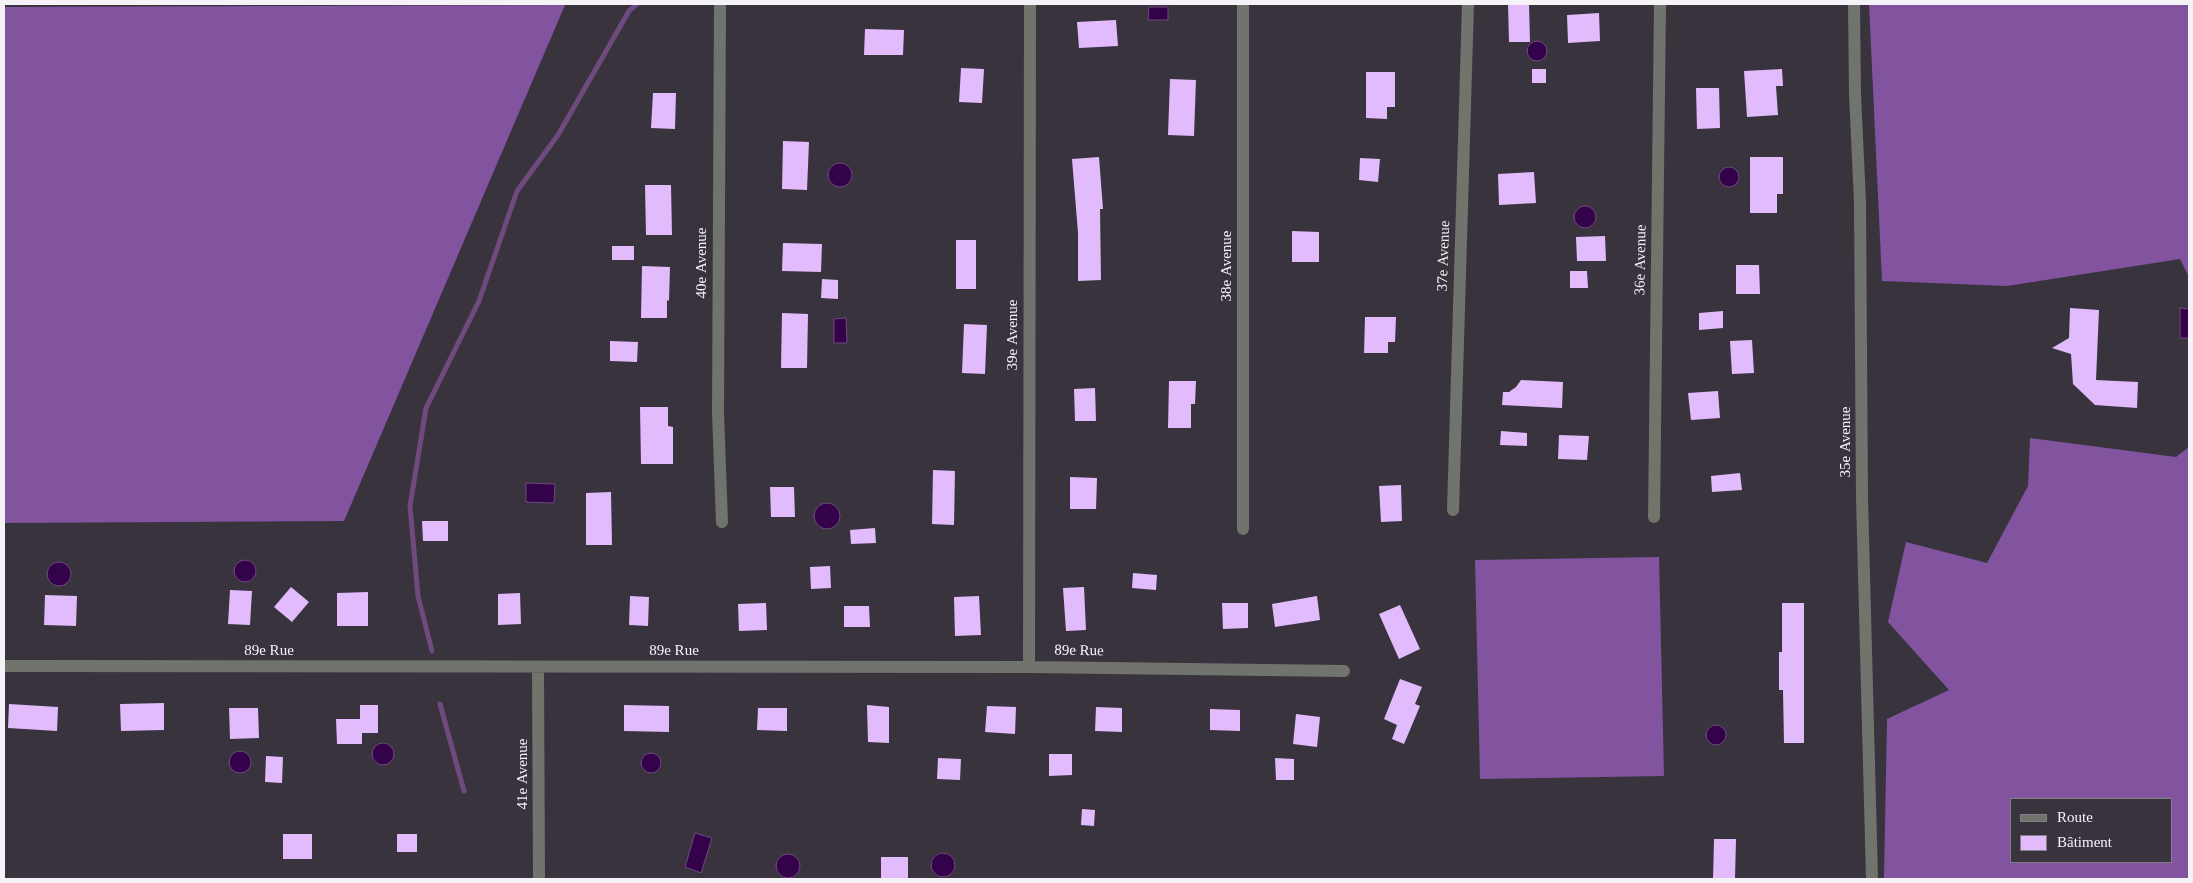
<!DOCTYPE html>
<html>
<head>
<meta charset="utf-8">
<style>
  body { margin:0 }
  #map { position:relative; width:2193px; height:883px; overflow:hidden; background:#39333e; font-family:Georgia,serif }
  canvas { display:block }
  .frame { position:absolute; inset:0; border:5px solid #f5f2f8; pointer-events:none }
  .legend { position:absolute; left:2010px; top:798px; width:162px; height:65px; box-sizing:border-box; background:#39333e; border:1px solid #847f88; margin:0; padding:6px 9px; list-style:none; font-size:15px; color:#f5f2f8 }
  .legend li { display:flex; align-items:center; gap:10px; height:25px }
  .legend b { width:25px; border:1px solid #847f88 }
</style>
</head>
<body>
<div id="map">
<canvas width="2193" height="883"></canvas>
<div class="frame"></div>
<ul class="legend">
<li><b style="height:6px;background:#71736d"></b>Route</li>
<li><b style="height:14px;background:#e2bbfc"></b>Bâtiment</li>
</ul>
</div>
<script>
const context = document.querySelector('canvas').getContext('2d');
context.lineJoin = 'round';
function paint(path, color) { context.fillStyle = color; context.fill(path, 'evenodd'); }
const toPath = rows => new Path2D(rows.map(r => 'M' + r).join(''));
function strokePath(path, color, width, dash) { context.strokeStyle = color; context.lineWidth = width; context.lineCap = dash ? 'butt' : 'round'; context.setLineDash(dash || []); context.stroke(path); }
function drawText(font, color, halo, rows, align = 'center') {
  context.font = font + ' Georgia,serif'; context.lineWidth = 5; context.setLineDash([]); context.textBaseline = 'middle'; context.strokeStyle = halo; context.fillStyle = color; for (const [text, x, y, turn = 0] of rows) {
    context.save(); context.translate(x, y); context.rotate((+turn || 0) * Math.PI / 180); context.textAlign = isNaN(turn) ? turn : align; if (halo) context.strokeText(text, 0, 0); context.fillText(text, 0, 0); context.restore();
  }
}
paint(toPath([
  [1869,4,2189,4,2189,277,2180,259,2007,286,1882,281],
  [565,5,344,521,4,523,4,7],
  [2030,438,2176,457,2189,447,2189,879,1884,879,1887,719,1949,690,1888,622,1906,542,1987,563,2028,486],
  [2012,799,2172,799,2172,862,2012,862],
  [1659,557,1664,776,1480,779,1475,560]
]), '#82549f');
const water = toPath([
  [1149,7,1168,7,1168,20,1148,20,1149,7],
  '1527 51a10 10 0 1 1 20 0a10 10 0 1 1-20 0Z',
  '828 175a12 12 0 1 1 24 0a12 12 0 1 1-24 0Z',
  '1719 177a10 10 0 1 1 20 0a10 10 0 1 1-20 0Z',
  '1574 217a11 11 0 1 1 22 0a11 11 0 1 1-22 0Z',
  [2180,308,2189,309,2189,338,2180,338,2180,308],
  [846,318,847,343,834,343,834,319,846,318],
  [526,483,555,484,554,503,526,502,526,483],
  '814 516a13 13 0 1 1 26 0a13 13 0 1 1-26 0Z',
  '234 571a11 11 0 1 1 22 0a11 11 0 1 1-22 0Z',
  '47 574a12 12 0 1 1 24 0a12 12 0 1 1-24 0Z',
  '1706 735a10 10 0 1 1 20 0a10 10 0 1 1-20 0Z',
  '372 754a11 11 0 1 1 22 0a11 11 0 1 1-22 0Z',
  '229 762a11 11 0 1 1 22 0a11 11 0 1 1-22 0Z',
  '641 763a10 10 0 1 1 20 0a10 10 0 1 1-20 0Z',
  [695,833,712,838,701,873,685,867,695,833],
  '931 865a12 12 0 1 1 24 0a12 12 0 1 1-24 0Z',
  '776 866a12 12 0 1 1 24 0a12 12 0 1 1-24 0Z'
]);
paint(water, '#34024b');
strokePath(water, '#6e4a7f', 1);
strokePath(toPath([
  [432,651,418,596,410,506,426,408,479,301,517,191,558,135,629,11,637,4],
  [440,704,464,791]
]), '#6e4a7f', 5);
paint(toPath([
  [1508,4,1529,4,1530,42,1509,42],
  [1599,13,1600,41,1568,43,1567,15],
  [1116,20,1118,46,1079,48,1077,22],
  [865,29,904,30,903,55,864,55],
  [961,68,984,69,982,103,959,102],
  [1532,69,1546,69,1546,83,1532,83],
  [1782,69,1783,86,1776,86,1778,115,1747,117,1744,71],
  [1366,72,1395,72,1395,107,1387,107,1387,119,1366,118],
  [1170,79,1196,80,1194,136,1168,135],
  [1696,88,1719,88,1720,128,1697,129],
  [653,93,676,93,675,129,651,128],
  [783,141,809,142,807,190,782,189],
  [1099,157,1103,209,1100,209,1101,280,1078,281,1078,233,1072,159],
  [1750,157,1783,157,1783,194,1777,194,1777,213,1750,213],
  [1360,158,1380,159,1378,182,1359,180],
  [1534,172,1536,203,1499,205,1498,174],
  [645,185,671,185,672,235,646,235],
  [1292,231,1319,232,1319,262,1292,262],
  [1605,236,1606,261,1577,261,1576,237],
  [956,240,976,240,976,289,956,289],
  [783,243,822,244,821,272,782,271],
  [612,246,634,246,634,260,612,260],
  [1736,265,1759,265,1760,294,1736,294],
  [642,266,670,267,669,301,667,300,667,318,641,318],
  [1570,271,1587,271,1588,288,1570,288],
  [822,279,838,280,838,299,821,298],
  [2070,308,2099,310,2096,380,2138,382,2137,408,2095,405,2073,384,2071,354,2052,348,2069,338],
  [1723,311,1723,328,1699,330,1699,313],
  [782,313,808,314,807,368,781,368],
  [1365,317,1396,317,1395,342,1388,342,1388,353,1364,353],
  [964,324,987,325,985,374,962,373],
  [1752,340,1754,373,1732,374,1730,341],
  [610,341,638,342,637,362,610,361],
  [1521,380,1563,382,1562,408,1502,405,1503,392,1509,392,1516,387],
  [1169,381,1196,381,1195,404,1191,404,1191,428,1168,428],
  [1095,388,1096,421,1075,421,1074,389],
  [1718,391,1720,418,1691,420,1688,393],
  [640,407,668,407,668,426,673,427,673,464,641,464],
  [1501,431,1527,433,1527,446,1500,445],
  [1559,435,1589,436,1587,460,1558,459],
  [933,470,955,471,954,525,932,524],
  [1740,473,1742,490,1712,492,1711,476],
  [1070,477,1097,478,1096,509,1070,509],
  [1401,485,1402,521,1381,522,1379,486],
  [770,487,794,487,795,517,771,517],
  [611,492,612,545,586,545,586,493],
  [422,521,448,521,448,541,423,541],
  [875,528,876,543,851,544,850,530],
  [830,566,831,588,811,589,810,567],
  [1133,573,1157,575,1156,590,1132,588],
  [291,587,309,602,292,622,274,607],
  [1084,587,1086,630,1066,631,1063,588],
  [230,590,252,591,250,625,228,624],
  [368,592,368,626,337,626,337,593],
  [520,593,521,624,498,625,498,594],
  [45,595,77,596,76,626,44,625],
  [630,596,649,597,648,626,629,625],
  [979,596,981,635,955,636,954,597],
  [1317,596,1320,620,1275,627,1272,604],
  [766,603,767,630,739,631,738,604],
  [1222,603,1248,603,1248,628,1223,629],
  [1782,603,1804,603,1804,743,1784,743,1783,690,1779,690,1779,652,1782,652],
  [1400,605,1420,649,1399,659,1379,614],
  [844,606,869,606,870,627,844,627],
  [1400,679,1422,687,1415,704,1420,706,1404,744,1392,739,1397,725,1384,719],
  [164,703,164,730,121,731,120,704],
  [9,704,58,707,57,731,8,728],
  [360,705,378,705,378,733,362,733,362,744,337,744,336,719,360,719],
  [624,705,669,706,669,732,624,731],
  [867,705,889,707,889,743,868,742],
  [987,706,1016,707,1015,734,985,732],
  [1096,707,1122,708,1122,732,1095,731],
  [229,708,258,708,259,738,230,739],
  [758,708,787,708,787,731,757,730],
  [1210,709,1240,710,1240,731,1210,730],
  [1296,714,1320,717,1317,747,1293,744],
  [1049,754,1072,754,1072,775,1049,776],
  [266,756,283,757,282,783,265,782],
  [938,758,961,759,960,780,937,779],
  [1275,758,1294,759,1294,780,1276,780],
  [1082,809,1095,810,1094,826,1081,825],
  [283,834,312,834,312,859,283,859],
  [397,834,417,834,417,852,397,852],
  [1714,839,1736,839,1735,879,1713,879],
  [881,857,908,857,908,879,881,879]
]), '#e2bbfc');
strokePath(toPath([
  [720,4,718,413,722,522],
  [1243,4,1243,529],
  [1453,510,1468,4],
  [1654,517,1660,4],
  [4,666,1029,667,1344,671],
  [1029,667,1030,4],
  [538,668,539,879]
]), '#71736d', 12);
strokePath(toPath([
  [1854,4,1855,94,1860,202,1862,498,1872,879]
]), '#71736d', 12);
drawText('15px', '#f5f2f8', '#39333e', [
  ["37e Avenue",1444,256,-88],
  ["36e Avenue",1641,260,-89],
  ["40e Avenue",702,263,-90],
  ["38e Avenue",1227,266,-90],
  ["39e Avenue",1013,335,-90],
  ["35e Avenue",1846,442,-90],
  ["89e Rue",269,651],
  ["89e Rue",674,651],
  ["89e Rue",1079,651,1],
  ["41e Avenue",523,774,-90]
]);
</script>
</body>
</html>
